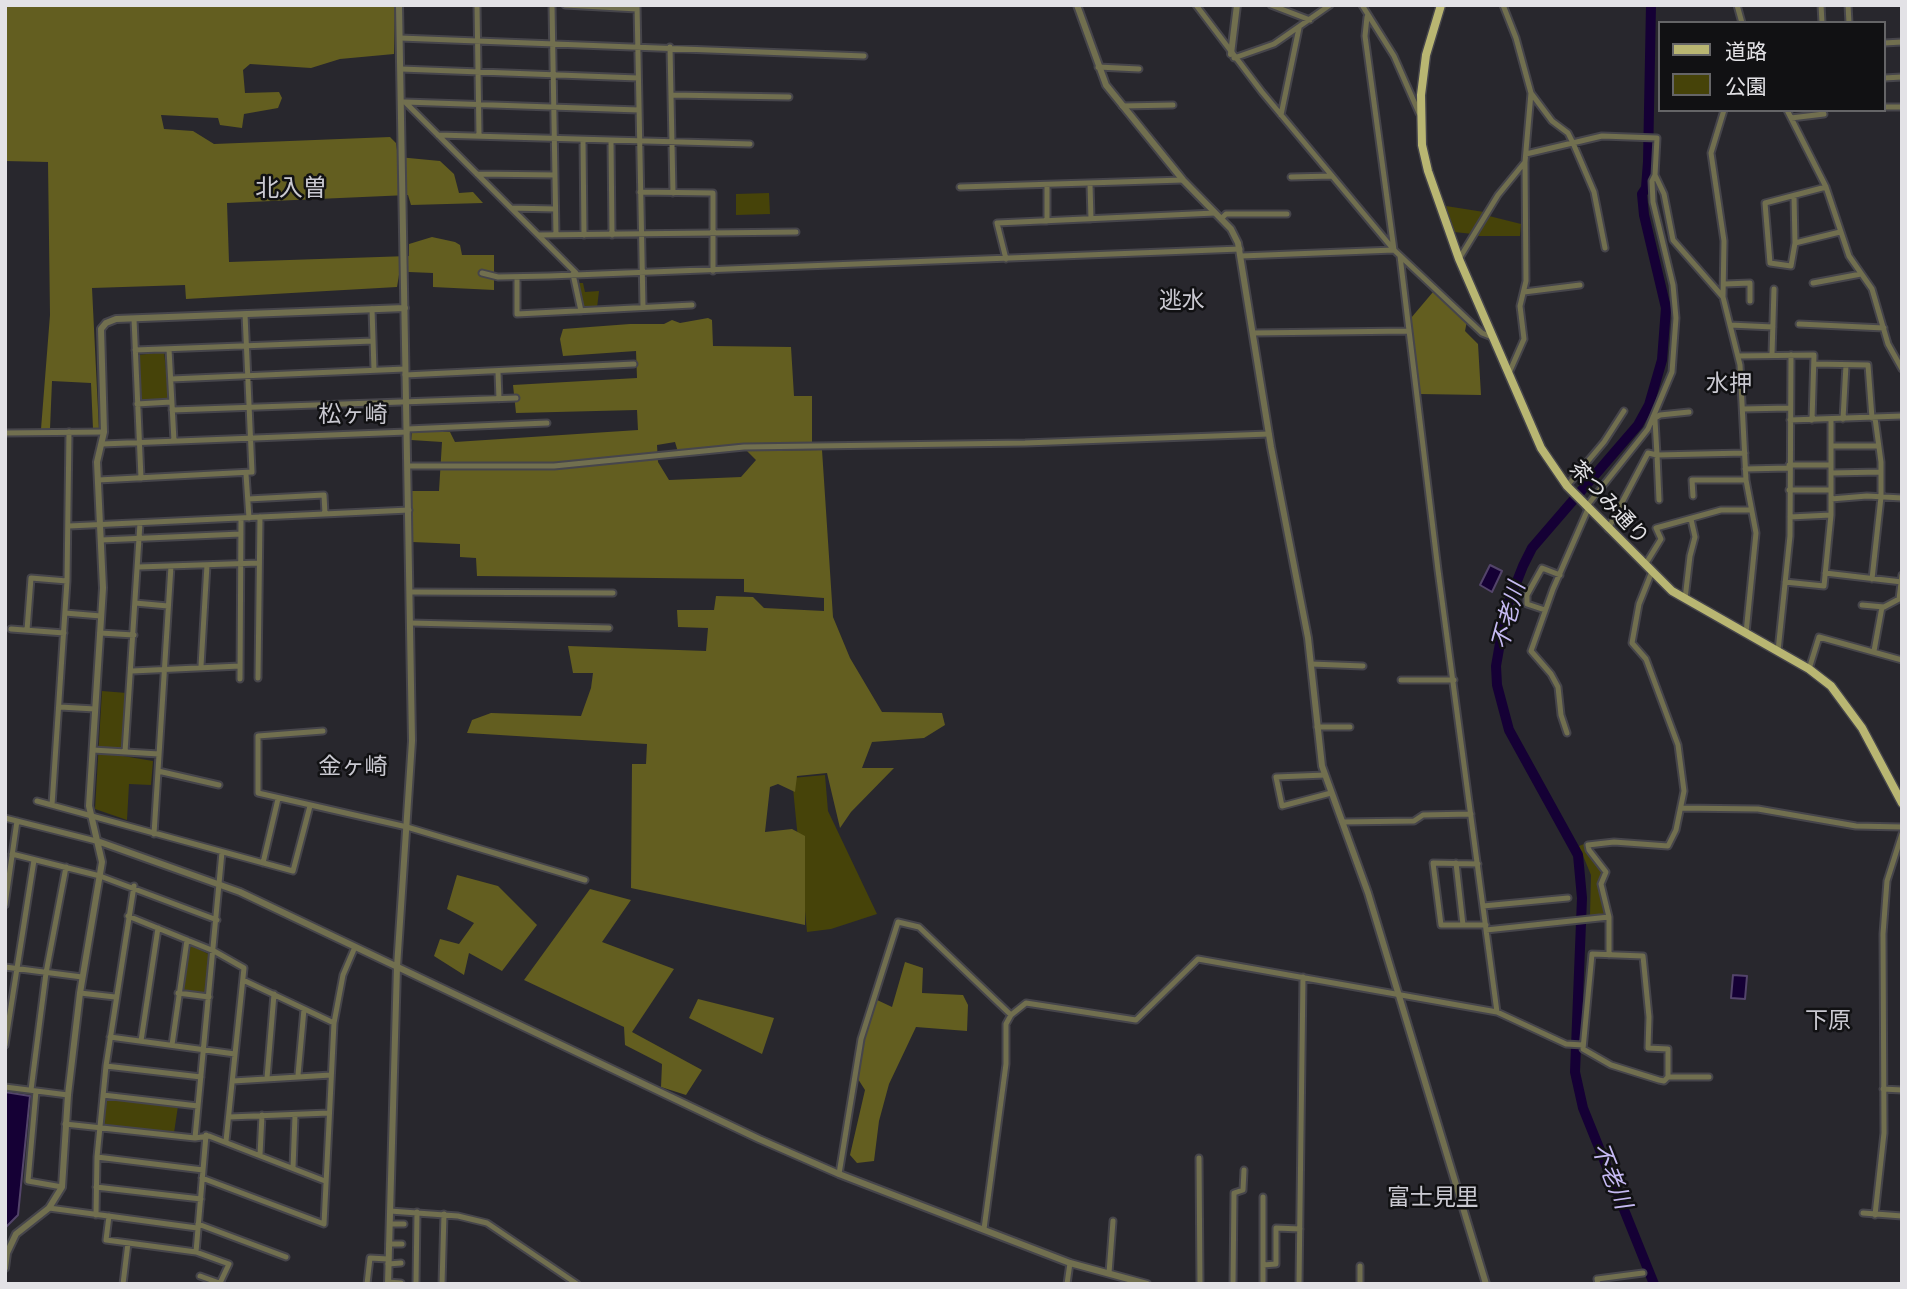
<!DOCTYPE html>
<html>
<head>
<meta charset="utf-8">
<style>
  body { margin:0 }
  #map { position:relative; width:1907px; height:1289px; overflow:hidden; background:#28272d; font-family:Inter,"Noto Sans JP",sans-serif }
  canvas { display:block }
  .frame { position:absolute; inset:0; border:7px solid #e3e2e6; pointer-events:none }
  .legend { position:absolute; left:1658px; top:21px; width:228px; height:91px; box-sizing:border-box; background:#111113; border:2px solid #656567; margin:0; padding:9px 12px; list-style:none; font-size:21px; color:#e3e2e6 }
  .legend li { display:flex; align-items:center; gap:14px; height:35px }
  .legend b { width:35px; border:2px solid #656567 }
</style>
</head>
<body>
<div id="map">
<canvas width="1907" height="1289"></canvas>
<div class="frame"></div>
<ul class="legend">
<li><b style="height:9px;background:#b9b672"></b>道路</li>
<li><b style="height:19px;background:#464309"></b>公園</li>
</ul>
</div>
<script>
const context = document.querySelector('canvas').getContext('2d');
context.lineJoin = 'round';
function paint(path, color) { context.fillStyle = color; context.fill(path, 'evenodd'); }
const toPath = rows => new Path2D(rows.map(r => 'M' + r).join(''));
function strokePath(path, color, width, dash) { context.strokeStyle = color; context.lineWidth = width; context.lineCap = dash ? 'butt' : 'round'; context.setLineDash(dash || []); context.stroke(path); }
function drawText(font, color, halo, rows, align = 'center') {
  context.font = font + ' Inter,"Noto Sans JP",sans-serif'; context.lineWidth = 5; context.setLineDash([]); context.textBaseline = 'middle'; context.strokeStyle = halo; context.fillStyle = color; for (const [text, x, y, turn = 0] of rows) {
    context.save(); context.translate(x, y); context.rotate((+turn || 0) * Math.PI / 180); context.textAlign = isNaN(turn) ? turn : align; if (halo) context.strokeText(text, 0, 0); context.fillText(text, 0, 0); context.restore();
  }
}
paint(toPath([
  [769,193,770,214,736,215,736,194],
  [1446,206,1484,212,1485,213,1473,234,1454,232],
  [1489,216,1521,224,1520,236,1477,236],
  [578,283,583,283,585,292,599,291,597,308,583,308],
  [164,352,169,398,142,401,138,355],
  [102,691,127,693,123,756,153,761,151,785,129,784,127,820,95,809],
  [825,775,828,811,877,914,831,929,807,932,792,778],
  [1584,844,1603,870,1604,915,1590,916,1591,875,1579,846],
  [191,945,210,955,205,995,181,990],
  [109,1098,178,1106,174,1133,104,1124,106,1099]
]), '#464309');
paint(toPath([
  [5,5,395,5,394,54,340,59,311,68,250,64,243,70,245,93,279,92,282,98,278,108,244,114,242,128,220,125,218,118,161,115,164,129,193,131,214,144,390,137,396,143,398,157,440,161,454,174,459,193,473,192,483,203,411,205,408,195,227,203,229,262,409,256,409,244,432,237,455,242,460,245,462,255,494,255,494,290,433,287,433,273,409,272,399,275,397,287,186,299,185,285,92,288,99,430,93,429,91,383,52,381,50,429,41,429,50,315,48,162,5,161],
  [1433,292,1467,321,1465,331,1478,344,1481,395,1420,394,1411,318],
  [708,318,712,320,713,346,791,347,794,396,812,396,812,444,678,452,675,442,657,445,658,462,669,480,741,477,756,460,747,451,822,450,833,617,850,658,882,712,942,713,945,725,924,738,872,742,862,768,894,768,851,812,840,828,827,773,797,776,795,792,778,784,770,787,765,832,792,829,805,836,805,925,631,888,632,764,646,764,647,744,467,733,472,720,491,713,581,716,591,688,593,673,573,673,568,646,706,651,708,628,678,627,677,610,714,610,716,596,753,597,764,608,824,611,824,598,744,592,744,579,477,576,476,558,460,557,460,544,412,542,412,491,439,491,442,442,411,440,412,432,450,432,455,442,638,430,637,410,516,413,513,385,637,378,636,351,563,356,560,339,563,329,630,324,664,324,672,320,680,323],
  [457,875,498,886,537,925,502,971,469,953,464,975,434,956,440,939,459,944,474,923,447,909],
  [590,889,631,900,602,942,674,969,632,1032,702,1070,686,1095,661,1087,662,1064,625,1045,624,1027,524,980],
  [905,962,923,968,922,993,963,995,968,1005,967,1031,916,1027,889,1084,879,1121,874,1161,857,1163,850,1155,865,1090,858,1079,858,1064,875,999,892,1007],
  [698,999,774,1018,762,1054,689,1018]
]), '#635e20');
const water = toPath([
  [1490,565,1502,571,1492,592,1480,585,1490,565],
  [1733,975,1747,976,1745,999,1731,998,1733,975],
  [5,1092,30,1096,18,1215,5,1228,5,1092]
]);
paint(water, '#150035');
strokePath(water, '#53446a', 2);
strokePath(toPath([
  [1651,5,1648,162,1646,188,1642,194,1644,215,1666,308,1662,360,1649,405,1638,425,1532,548,1523,566,1506,609,1496,666,1497,685,1509,730,1578,855,1582,898,1575,1072,1583,1108,1654,1284]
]), '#150035', 10);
const minor = toPath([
  [477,5,479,135],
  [552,5,556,235],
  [565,5,637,9],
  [637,5,643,307],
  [1196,5,1262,92,1394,250,1482,333,1492,337],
  [1271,5,1310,20],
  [1362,5,1394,56,1419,113],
  [1503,5,1516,38,1531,93,1525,162,1526,281,1520,306,1524,339,1509,373],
  [1737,5,1742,23],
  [1821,5,1822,23],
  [1848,5,1849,23],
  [400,38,864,56],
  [1884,43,1902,42],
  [670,47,673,193],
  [1234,58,1274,44,1330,5],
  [1098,67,1139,69],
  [401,69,638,78],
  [1884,78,1902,77],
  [1531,93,1552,121,1568,133,1573,143,1594,192,1605,248],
  [671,95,789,97],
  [402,102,405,102,576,273],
  [405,102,639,110],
  [1122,106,1173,105],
  [1884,107,1902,107],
  [1724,110,1711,153,1724,241,1723,297,1740,365,1746,480,1756,533,1746,633],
  [1787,110,1826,187,1849,256,1872,289,1888,344,1902,369],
  [1281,115,1299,28],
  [1791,118,1824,114],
  [438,135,750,144],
  [583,140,584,235],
  [611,141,612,235],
  [1526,154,1602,136,1657,138,1655,175,1664,194,1673,240,1723,297],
  [477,174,555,175],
  [1291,177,1332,176],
  [1090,184,1091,219],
  [1047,186,1047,221],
  [960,187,1183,180],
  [1826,187,1765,203,1770,263,1791,266,1795,243,1840,232],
  [640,192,713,193,713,271],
  [1794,196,1795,243],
  [511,208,555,209],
  [1221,219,1226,214,1287,214],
  [538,235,796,232],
  [1241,256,1394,250,1365,36,1367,17],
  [1400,256,1438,570,1497,1012],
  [1006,259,997,223,1215,213],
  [1459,259,1498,195,1525,162],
  [482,273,498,277,549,276,1240,249],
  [573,274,581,311],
  [517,277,517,314,692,305],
  [1813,283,1861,274],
  [1725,284,1750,283,1750,301],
  [1524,292,1580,285],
  [372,309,374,370],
  [134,319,141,478],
  [1799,324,1884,328],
  [1730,325,1773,327],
  [1253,333,1409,331],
  [169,349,174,441],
  [135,350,373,341],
  [1772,354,1774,289],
  [1738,356,1814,355,1812,420],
  [1814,364,1868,365,1872,418],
  [498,372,499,399],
  [405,375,634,364],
  [171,379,405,369],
  [137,404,171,402],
  [1743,409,1789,408],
  [172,410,516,398],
  [1655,418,1660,415,1689,412],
  [1843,419,1846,365],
  [1790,420,1902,416],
  [407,429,547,423],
  [5,433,104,432],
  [102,444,407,432],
  [1831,446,1878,446],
  [1789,465,1831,465],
  [408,466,554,466,744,447,1025,443,1269,434],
  [1745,469,1789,468],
  [1831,473,1881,472],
  [246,474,249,518],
  [98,480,252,472,245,314],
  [1567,486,1604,442,1624,411],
  [1789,490,1831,490],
  [1693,496,1692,480,1746,480],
  [248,499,324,495,325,514],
  [1831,499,1867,496,1902,498],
  [1659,500,1657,455,1745,453],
  [1586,507,1648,429,1672,372,1676,318,1673,285,1653,202,1652,181,1655,175],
  [1790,517,1831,515],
  [69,526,409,510],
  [1608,529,1648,453,1657,455,1655,420],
  [101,540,241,534],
  [1645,565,1661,539,1656,528,1721,510,1751,510],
  [138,567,259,563],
  [1825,573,1902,582],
  [1872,579,1881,497,1881,462,1875,418],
  [1785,582,1824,586,1831,515,1831,420],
  [410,592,613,593],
  [1685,599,1690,556,1695,537,1691,519],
  [135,603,168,606],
  [1862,605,1884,607,1899,599,1902,575],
  [1545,610,1527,604,1527,595,1542,568,1560,575],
  [65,613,101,616],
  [411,623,609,628],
  [11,629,64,633],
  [27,630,31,578,67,581],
  [100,633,134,635],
  [1778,651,1790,536,1791,355],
  [1874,651,1882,607],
  [1311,664,1363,666],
  [201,666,207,565],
  [1809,669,1819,637,1902,660],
  [132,671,240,666],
  [258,678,260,517],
  [240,679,241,518],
  [1401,680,1454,680],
  [60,707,95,709],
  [1317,727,1350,727],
  [323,731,258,736,258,793,407,827,585,880],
  [1567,733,1561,715,1558,687,1551,674,1531,651,1553,589,1588,509],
  [93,750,159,754],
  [125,752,140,523],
  [158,771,219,785],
  [1325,775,1276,777,1282,806,1331,793],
  [37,801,293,871,310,806],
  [52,805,67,581,69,432],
  [1681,808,1758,809,1856,826,1902,827],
  [5,818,100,842],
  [1342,822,1414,821,1423,815,1471,814],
  [154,834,171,566],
  [12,854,100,876,217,920],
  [263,863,278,799],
  [1456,863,1463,925],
  [1478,864,1433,863,1441,925,1486,925],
  [5,905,17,821],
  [1483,906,1568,898],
  [128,916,214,951,244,968,226,1141],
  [1486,930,1609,917],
  [1609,955,1609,917,1601,884,1606,872,1589,850,1588,845,1614,842,1668,846,1676,830,1684,791,1678,745,1646,659,1632,643,1639,604,1651,574],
  [5,967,82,977],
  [243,980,334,1023],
  [80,993,115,997],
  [178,993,209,997],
  [110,1037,235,1054],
  [141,1041,158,928],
  [5,1045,34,860],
  [172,1045,187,940],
  [106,1066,201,1077],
  [298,1075,304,1009],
  [1668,1077,1668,1049,1648,1048,1649,1017,1643,956,1592,954,1583,1049,1611,1065,1659,1080,1664,1081,1668,1077,1709,1077],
  [267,1078,274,994],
  [233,1081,331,1075],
  [5,1087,68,1095],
  [1883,1089,1902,1090],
  [31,1090,46,973,66,867],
  [36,1091,28,1181,62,1187],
  [103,1095,198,1106],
  [229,1117,329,1113],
  [65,1124,195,1138,209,1136,325,1181],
  [195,1138,222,852],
  [260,1155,262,1115],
  [97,1157,203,1170],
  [1199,1158,1200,1284],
  [293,1168,295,1116],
  [839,1174,861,1039,898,922,919,927,1011,1015],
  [202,1178,324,1224,334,1023,343,975,355,947],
  [96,1187,201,1199],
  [1263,1197,1263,1284],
  [49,1208,197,1228],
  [390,1211,458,1216,487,1223,577,1284],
  [1863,1213,1902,1216],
  [96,1215,97,1157,106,1066,134,886],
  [1875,1215,1884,1133,1883,934,1887,881,1902,834],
  [109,1216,106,1240,196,1252,229,1264,220,1283],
  [198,1224,286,1257],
  [390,1224,404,1224],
  [984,1229,1006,1064,1006,1024,1011,1015,1026,1003,1136,1020,1198,959,1497,1012,1566,1044,1583,1045],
  [389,1244,402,1244],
  [196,1252,206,1135],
  [388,1264,401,1263],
  [1263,1265,1276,1264,1276,1228,1300,1229],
  [1109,1273,1113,1221],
  [200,1276,222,1284],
  [388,1282,401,1283],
  [123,1284,128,1243],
  [367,1284,370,1258,388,1259],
  [416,1284,417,1212],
  [442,1284,444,1214],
  [1067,1284,1070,1263],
  [1233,1284,1234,1193,1243,1190,1244,1170],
  [1299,1284,1303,977],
  [1360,1284,1360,1266],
  [1598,1284,1597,1279,1643,1273]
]);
const tertiary = toPath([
  [1077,5,1106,85,1183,180,1231,229,1238,243,1271,447,1308,638,1322,766,1368,893,1486,1284],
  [1231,54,1237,5],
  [100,842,240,892,759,1139,839,1174,1070,1263,1147,1284],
  [5,1268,7,1253,16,1234,49,1208,62,1187,68,1095,80,993,102,862,89,806,103,588,97,462,104,432,101,329,106,323,116,319,405,308],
  [388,1284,397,967,412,741,399,5]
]);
const primary = toPath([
  [1441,5,1426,55,1421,95,1422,145,1428,171,1459,259,1541,448,1567,486,1672,591,1809,669,1831,686,1862,728,1902,803]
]);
strokePath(minor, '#46454b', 9);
strokePath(tertiary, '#46454b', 10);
strokePath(primary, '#46454b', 11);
strokePath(minor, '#716f4f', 5);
strokePath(tertiary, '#716f4f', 6);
strokePath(primary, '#b9b672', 8);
drawText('21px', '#e3e2e6', '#111113', [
  ["茶つみ通り",1609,503,47]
]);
drawText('23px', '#cac9d1', '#111113', [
  ["逃水",1182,301],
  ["水押",1729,384],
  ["松ヶ崎",353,415],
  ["金ヶ崎",353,767],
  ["下原",1828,1021],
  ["富士見里",1433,1198]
]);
drawText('italic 23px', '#c6baf3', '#111113', [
  ["不老川",1509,616,-75],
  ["不老川",1611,1176,68]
]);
drawText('24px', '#cac9d1', '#111113', [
  ["北入曽",291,189]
]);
</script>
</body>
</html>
